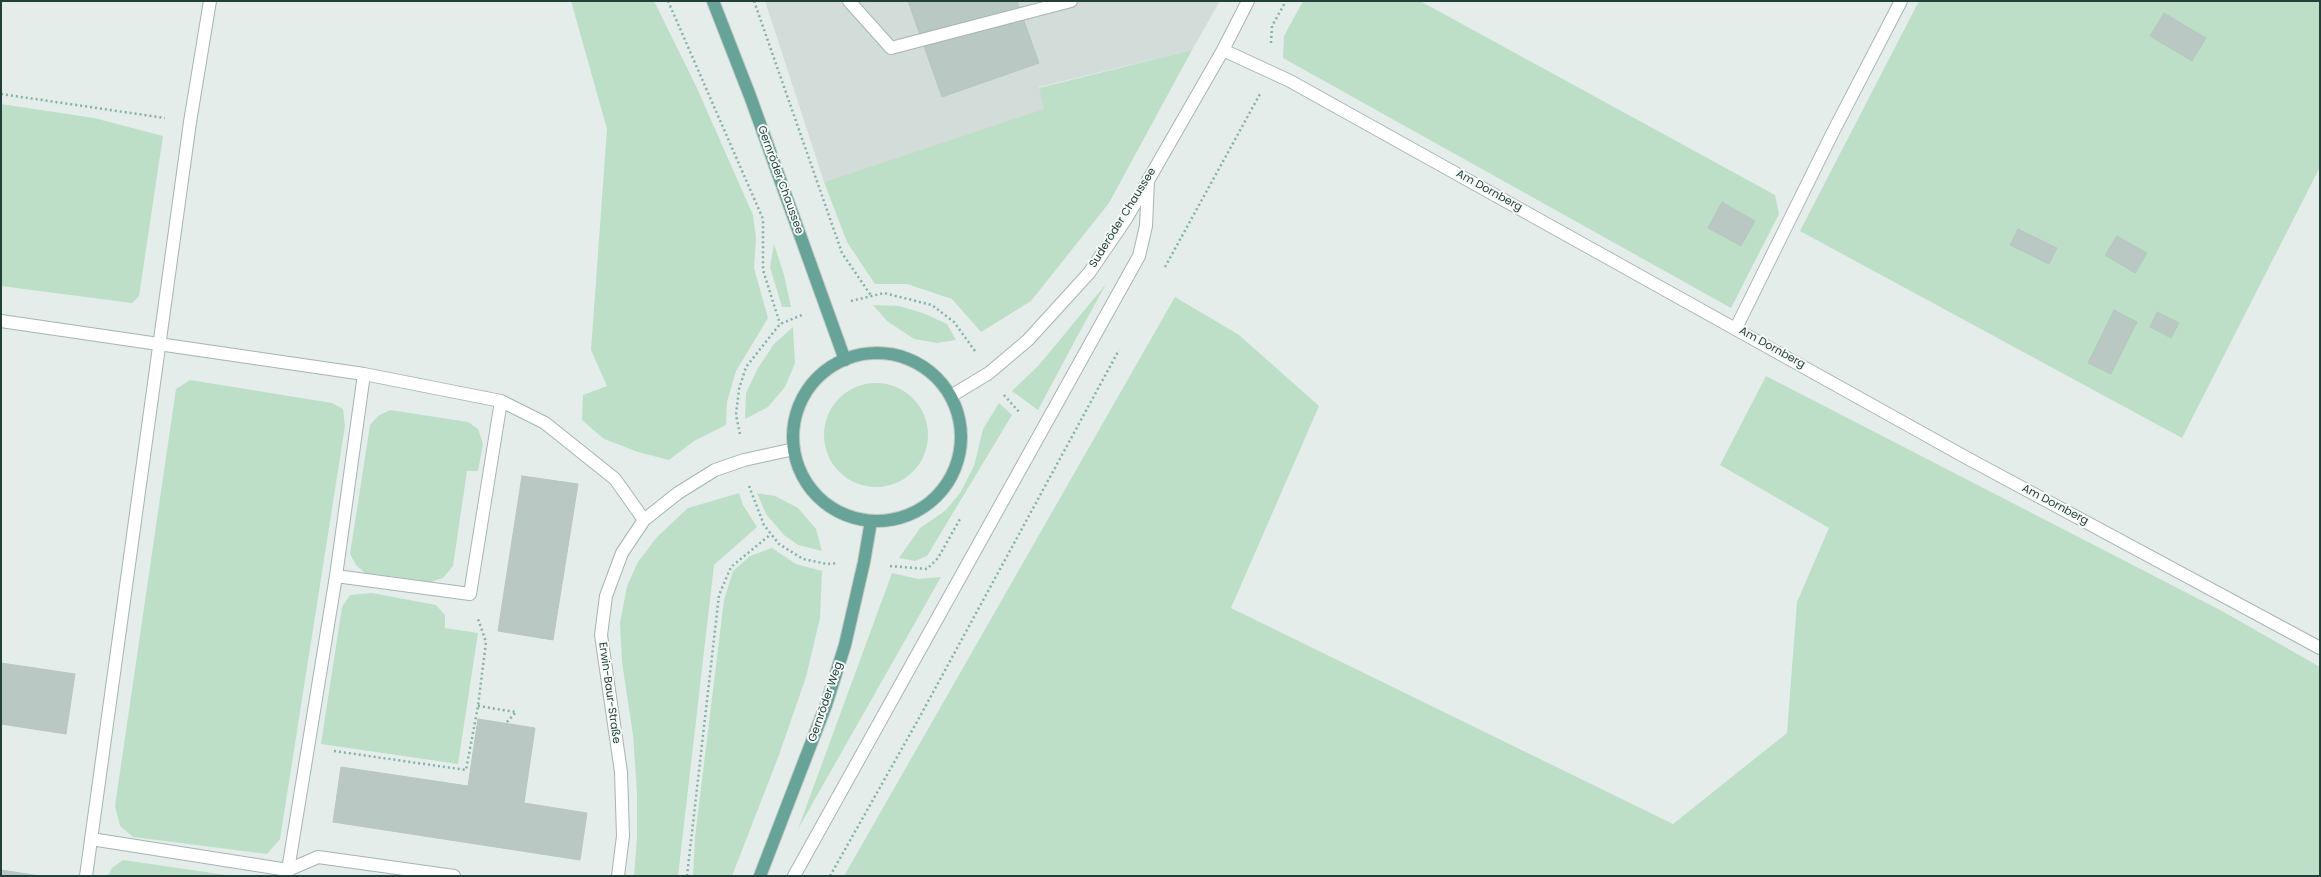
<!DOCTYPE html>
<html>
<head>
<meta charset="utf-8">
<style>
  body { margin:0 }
  #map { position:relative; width:2321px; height:877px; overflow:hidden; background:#e4edea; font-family:Poppins,sans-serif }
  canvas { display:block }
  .frame { position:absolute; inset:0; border:2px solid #233f3a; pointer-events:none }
</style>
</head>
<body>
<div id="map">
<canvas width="2321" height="877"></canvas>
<div class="frame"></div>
</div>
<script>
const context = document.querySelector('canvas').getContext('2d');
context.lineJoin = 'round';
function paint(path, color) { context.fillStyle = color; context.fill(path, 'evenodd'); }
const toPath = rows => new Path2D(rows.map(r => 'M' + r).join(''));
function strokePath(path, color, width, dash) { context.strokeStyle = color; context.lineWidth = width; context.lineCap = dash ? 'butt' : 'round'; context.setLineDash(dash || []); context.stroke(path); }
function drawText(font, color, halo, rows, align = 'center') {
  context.font = font + ' Poppins,sans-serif'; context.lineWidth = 4; context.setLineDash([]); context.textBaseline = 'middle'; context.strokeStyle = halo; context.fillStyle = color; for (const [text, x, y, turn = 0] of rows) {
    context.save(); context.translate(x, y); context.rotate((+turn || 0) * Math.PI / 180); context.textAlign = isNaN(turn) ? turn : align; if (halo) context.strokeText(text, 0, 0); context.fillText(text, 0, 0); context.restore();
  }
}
paint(toPath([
  [765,1,1220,1,1192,50,1039,87,1045,109,824,182]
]), '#d2ddd9');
paint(toPath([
  [571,1,654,1,696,86,753,215,756,238,754,268,768,318,736,371,727,402,726,425,694,441,669,460,638,452,604,439,582,420,583,395,607,386,591,350,607,129],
  [1303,1,1420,1,1775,195,1779,214,1731,308,1283,58,1284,36],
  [1919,1,2320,1,2320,167,2182,438,1800,231],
  [1192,50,1109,203,1031,301,981,332,952,299,907,284,875,284,847,242,824,182,1044,109,1039,88],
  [1,104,94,118,163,136,139,296,132,303,1,286],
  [774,244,784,275,791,307,782,307,770,267],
  [1106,284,1078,335,1038,410,1012,391,1039,365],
  [1175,297,1239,335,1319,406,1231,608,1673,824,1787,733,1797,602,1829,528,1720,465,1766,376,2222,611,2320,667,2320,876,844,876],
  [873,305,899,306,923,313,947,324,956,340,937,343,914,339,887,321],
  [793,327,795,363,785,387,768,407,745,419,746,393,758,368,774,344],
  [190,380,332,403,343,409,345,426,280,839,267,854,133,837,120,826,115,806,176,389],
  '824 435a52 52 0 1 1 104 0a52 52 0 1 1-104 0Z',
  [999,403,1012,415,927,556,915,561,899,558,920,528,945,511,960,493,974,466,983,429],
  [390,410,468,422,478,429,483,444,478,471,467,471,453,566,443,578,431,582,365,573,356,565,350,554,370,425,378,416],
  [739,493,743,505,757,527,714,565,678,876,634,876,637,837,637,793,633,735,622,662,620,623,627,586,638,562,657,537,688,508],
  [757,493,775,496,798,508,816,529,822,551,798,545,784,535,766,514],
  [772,548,796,564,822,571,820,618,806,677,779,755,732,876,693,876,695,837,724,600,733,571,750,556],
  [892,573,918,579,941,577,798,829],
  [372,593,436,605,445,615,445,628,478,633,458,764,321,744,342,607,350,595],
  [123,860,233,876,234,876,108,876,112,868]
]), '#bddfc8');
const building = toPath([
  [908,1,1017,1,1039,63,942,97,908,1],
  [2164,13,2206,38,2192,61,2150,36,2164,13],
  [1722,202,1755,221,1741,246,1708,228,1722,202],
  [2018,229,2057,248,2049,264,2010,245,2018,229],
  [2117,236,2147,253,2135,273,2105,255,2117,236],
  [2114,310,2137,322,2111,374,2088,363,2114,310],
  [2157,312,2179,323,2171,338,2150,327,2157,312],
  [522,476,578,484,553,640,498,631,522,476],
  [1,663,75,674,66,734,1,724,1,663],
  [478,719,535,728,524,803,587,813,580,860,333,822,341,767,468,786,478,719],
  [1,870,40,876,1,876,1,870]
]);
paint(building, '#b9c8c3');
strokePath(building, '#b6c7c1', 1);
const minor = toPath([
  [849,1,891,48,1071,1],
  [1223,50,1290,81,1967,458,2320,648],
  [1,321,364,374,501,401,545,423,615,479,644,520],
  [1736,328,1832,134,1901,1],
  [951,396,989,373,1028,340,1089,273,1126,219,1223,50,1248,1],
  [336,576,470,594,501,401],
  [91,839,288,870,318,857,454,876],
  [86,876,190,122,210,1],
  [287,876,336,576,364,374],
  [618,876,623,836,621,772,601,635,606,596,622,553,644,520,678,493,715,470,744,460,794,449],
  [794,876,1139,256,1146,226,1148,180]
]);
const major = toPath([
  [713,1,750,96,845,360],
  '793 437a84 84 0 1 1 168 0a84 84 0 1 1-168 0Z',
  [760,876,826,705,845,645,864,562,871,521]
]);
strokePath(minor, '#a6b5b2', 14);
strokePath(major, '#c1c9c8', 14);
strokePath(toPath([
  [668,1,763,219,763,270,780,324],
  [754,1,842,253,872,297],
  [1271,43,1272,26,1286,1],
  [1,94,165,118],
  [1165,267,1260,94],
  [851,301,884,293,932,305,954,322,975,351],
  [1004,395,1020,413],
  [740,434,736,415,739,389,746,367,780,324,802,315],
  [749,486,764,525,779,544,803,559,827,564,837,563],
  [890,566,927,569,938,558,960,519],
  [478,706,516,712,506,723],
  [334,751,466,770,478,706,486,642,478,619],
  [687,876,719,595,731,567,771,534],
  [830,876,918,720,1119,350]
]), '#84b1a6', 2.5, [2, 3]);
strokePath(minor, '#fff', 12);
strokePath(major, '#68a398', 12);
drawText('11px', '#233f3a', '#f5faf8', [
  ["Gernröder Chaussee",780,180,70],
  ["Am Dornberg",1489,191,29],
  ["Suderöder Chaussee",1123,218,-58],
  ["Am Dornberg",1772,348,29],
  ["Am Dornberg",2055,505,28],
  ["Erwin-Baur-Straße",609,693,82],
  ["Gernröder Weg",826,702,-71]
]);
</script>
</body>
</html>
